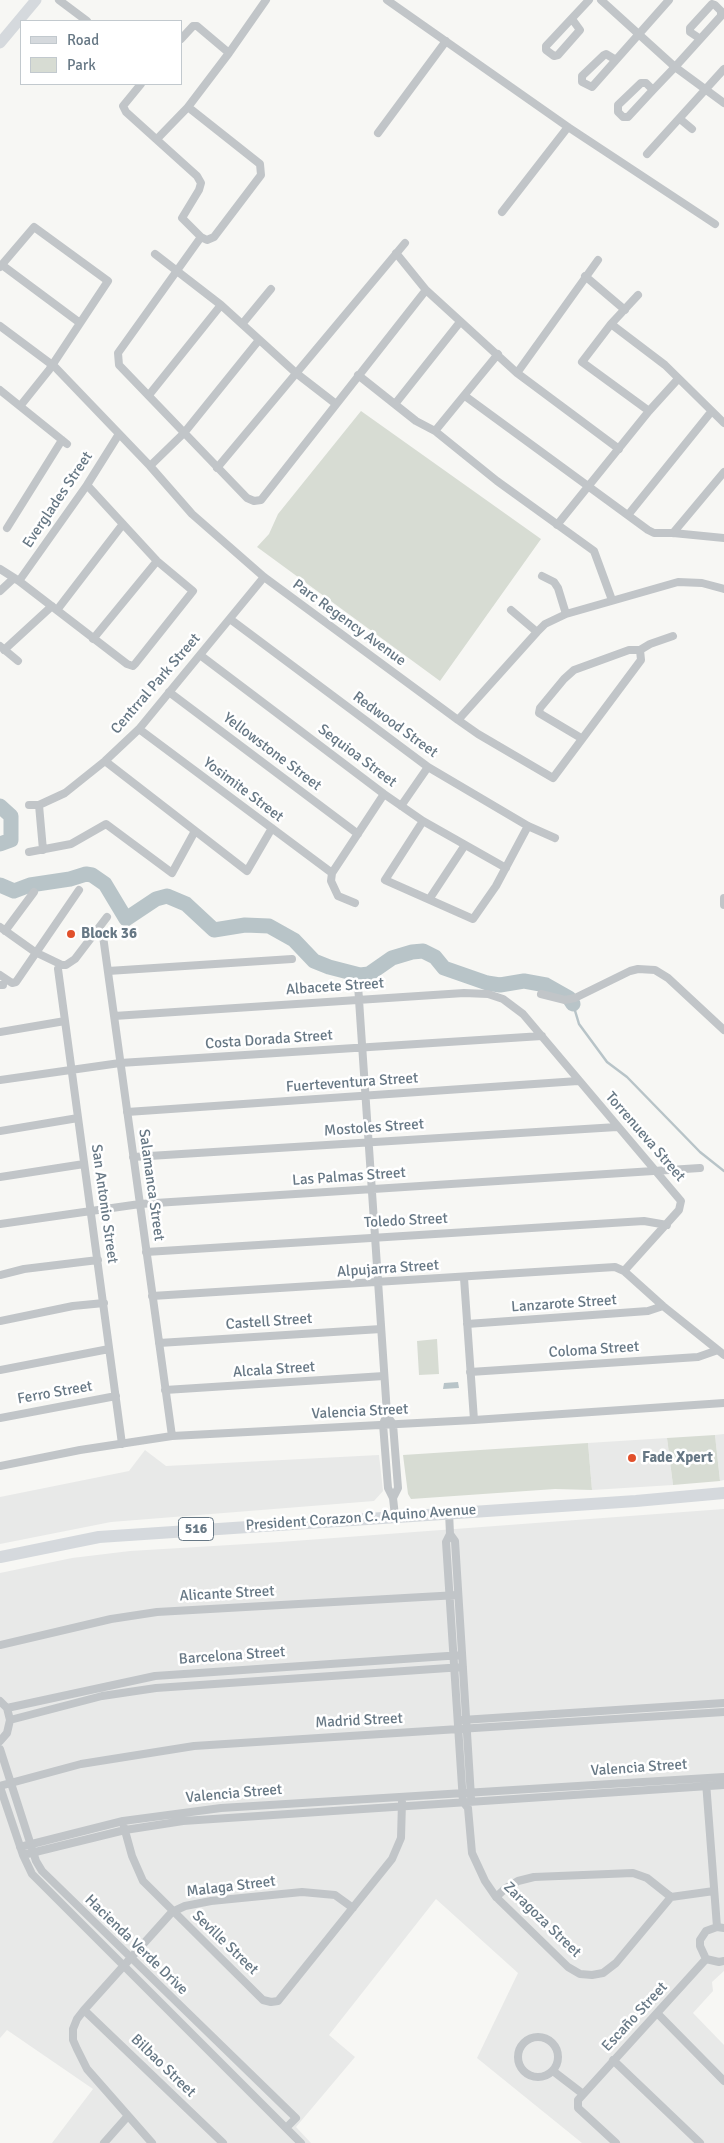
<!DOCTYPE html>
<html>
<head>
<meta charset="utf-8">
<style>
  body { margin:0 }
  #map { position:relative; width:724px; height:2143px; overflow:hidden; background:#f7f7f4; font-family:Signika,sans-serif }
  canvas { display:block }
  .legend { position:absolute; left:20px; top:20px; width:162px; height:65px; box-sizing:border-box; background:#fff; border:1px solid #c2c9ce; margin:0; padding:6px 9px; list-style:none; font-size:15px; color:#677885 }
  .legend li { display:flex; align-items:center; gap:10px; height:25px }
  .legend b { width:25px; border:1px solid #c2c9ce }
</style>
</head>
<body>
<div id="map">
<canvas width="724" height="2143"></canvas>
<ul class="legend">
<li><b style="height:6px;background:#d5d9dd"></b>Road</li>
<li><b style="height:14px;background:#d7dcd3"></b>Park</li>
</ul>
</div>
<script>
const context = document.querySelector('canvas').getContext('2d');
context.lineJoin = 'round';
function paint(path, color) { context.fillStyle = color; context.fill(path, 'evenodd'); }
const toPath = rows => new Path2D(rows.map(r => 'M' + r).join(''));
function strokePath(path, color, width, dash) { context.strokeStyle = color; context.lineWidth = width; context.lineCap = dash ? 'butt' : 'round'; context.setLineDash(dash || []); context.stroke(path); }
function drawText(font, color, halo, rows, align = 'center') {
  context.font = font + ' Signika,sans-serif'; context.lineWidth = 5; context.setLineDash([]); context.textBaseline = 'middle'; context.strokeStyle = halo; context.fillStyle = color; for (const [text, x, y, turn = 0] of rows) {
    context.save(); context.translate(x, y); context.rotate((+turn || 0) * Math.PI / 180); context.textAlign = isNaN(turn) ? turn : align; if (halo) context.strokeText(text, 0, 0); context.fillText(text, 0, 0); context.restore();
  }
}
paint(toPath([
  [724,1434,724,1480,720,1481,715,1435],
  [667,1438,673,1485,592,1490,588,1443],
  [145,1450,166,1466,379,1455,383,1491,374,1501,111,1522,0,1544,0,1497,129,1471],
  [724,1509,724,1971,712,1982,713,1991,693,2013,724,2045,724,2143,582,2143,477,2058,518,1973,436,1899,329,2035,355,2057,296,2127,311,2143,52,2143,93,2089,7,2030,0,2038,0,1573,72,1558,130,1551,280,1542]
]), '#e8e9e8');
paint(toPath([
  [361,411,541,539,440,681,257,547,269,534,278,514],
  [437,1339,439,1374,419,1375,417,1341],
  [715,1435,720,1481,673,1485,667,1438],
  [588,1443,592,1490,555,1489,411,1499,408,1494,403,1455]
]), '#d7dcd3');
paint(toPath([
  [458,1382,459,1388,443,1389,444,1383]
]), '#b8c4c8');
strokePath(toPath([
  [573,1004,579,1024,607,1062,627,1077,700,1152,724,1171]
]), '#b8c4c8', 2.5);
strokePath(toPath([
  [0,806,11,816,11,840,0,844],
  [0,885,14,891,30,885,70,879,86,874,92,875,105,884,126,919,156,899,167,896,186,904,214,930,245,925,269,926,294,940,314,961,329,967,360,975,369,974,392,958,412,952,423,951,435,957,444,968,487,983,500,985,524,981,546,985,569,998,573,1004]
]), '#b8c4c8', 15);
strokePath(toPath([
  [59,0,87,21],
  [266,0,229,53,188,107,260,164,261,175,214,237,207,240,201,237,118,353,119,365,247,498,254,501,261,500,426,290],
  [387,0,568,127,715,224],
  [601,0,675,67,724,103],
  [572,19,580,30,558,55,554,56,546,50,546,46,589,0],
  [181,39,193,26,197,26,229,53],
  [616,60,606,54,604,55,582,76,582,82,592,87,669,0],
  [141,84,123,106,126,112,197,176,201,183,199,190,182,218,201,237],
  [653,90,646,83,641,83,618,105,618,112,623,117,628,117,653,90,675,67,721,16,721,11,715,5,712,4,690,28,690,32,699,38],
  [680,119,692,129],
  [378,133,446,41],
  [157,139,188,107],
  [647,154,724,69],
  [502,212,568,127],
  [396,253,426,290,517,373,619,449],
  [155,254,221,305,296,373,336,404],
  [2,265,80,323],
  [0,267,34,227,108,281,49,370,21,405],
  [585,276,625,310],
  [638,295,611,324,582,362,649,411],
  [243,323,271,289],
  [611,324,665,365,724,423],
  [0,326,55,367,150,466,192,514,264,577,458,720,537,632,545,624,566,614,678,582,702,583,724,589],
  [517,373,598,260],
  [358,375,416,421,435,431,497,481,594,551,612,600],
  [0,390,67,444],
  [149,395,221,305],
  [465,396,648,530,654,533,673,533,724,538],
  [395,404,460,322],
  [435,431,498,354],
  [150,466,184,433,259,340],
  [217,468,405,243],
  [628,515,711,412],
  [557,525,649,411,678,379],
  [7,528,62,440],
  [673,533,724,472],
  [0,569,19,581,127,664,133,666,135,664,193,591,157,561,87,485],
  [542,576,554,582,558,588,566,614],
  [19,581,87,485,119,434],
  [0,591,14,578],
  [57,610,123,524],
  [511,610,537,632],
  [230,619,428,767,528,826,555,838],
  [93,639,157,561],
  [0,646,18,661],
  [4,650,52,606],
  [200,655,384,794,423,821,506,868],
  [169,692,358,834],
  [458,720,478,734,553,778,641,660,640,650],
  [139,729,332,873],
  [581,738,539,713,540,708,564,679,574,670,629,650,640,650,650,644,673,636],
  [105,761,247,871,272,828],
  [29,805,39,805,65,793,105,761,139,729,264,577],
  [39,805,43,850],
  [401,806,428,767],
  [423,821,385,880,473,919,496,886,528,826],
  [29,852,71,844,106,824,172,873,195,831],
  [430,898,465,845],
  [724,898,724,905],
  [355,903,338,896,331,881,332,873,384,794],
  [0,927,35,952,62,965,66,965,75,959,107,917],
  [5,931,34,892],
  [103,936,172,1436],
  [58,969,122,1444],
  [108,971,292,959],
  [0,975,12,983,16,982,79,890],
  [0,985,3,985],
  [358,985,387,1414,383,1424,388,1488,393,1498,395,1516],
  [541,994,565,1000,575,998,630,971,638,969,655,970,668,978,724,1030],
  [114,1016,464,993,488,994,503,999,523,1014,681,1201,679,1210,624,1271],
  [0,1032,65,1021],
  [0,1080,120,1063,542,1036],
  [127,1112,578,1081],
  [0,1131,78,1118],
  [133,1157,617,1127],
  [0,1177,84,1164],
  [0,1224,140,1204,700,1168],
  [146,1252,644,1221,667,1225],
  [0,1275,24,1269,98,1260],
  [464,1278,474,1420],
  [152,1296,615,1267,624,1271,663,1306,724,1355],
  [0,1321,73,1306,104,1303],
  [467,1324,648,1311,663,1306],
  [159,1343,381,1329],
  [0,1370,109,1349],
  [470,1372,698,1357,718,1350],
  [165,1390,384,1376],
  [0,1418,116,1396],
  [390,1420,393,1424,398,1488,393,1498],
  [0,1466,80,1450,172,1436,474,1420,724,1403],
  [449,1512,450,1534,455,1541,471,1797],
  [450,1534,446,1542,463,1802,468,1808,472,1853,485,1881,496,1897,568,1967,580,1974,592,1975,603,1973,616,1963,671,1897,714,1891],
  [0,1645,111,1619,157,1612,458,1595],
  [0,1701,7,1708,10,1720,7,1733,0,1741],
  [7,1708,155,1676,462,1655],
  [10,1720,102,1696,156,1688,463,1667],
  [462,1720,724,1703],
  [0,1749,36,1861,42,1871,296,2118,286,2128],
  [706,1782,717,1927],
  [0,1786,81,1764,194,1746,724,1712],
  [0,1787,23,1855,32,1874,301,2143],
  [124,1827,132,1856,143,1881,263,2000,271,2002,278,2001,392,1859,401,1838,402,1802],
  [20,1847,123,1821,221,1808,724,1777],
  [23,1855,125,1830,183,1821,724,1785],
  [496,1897,506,1888,518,1881,534,1877,633,1873,647,1878,671,1897],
  [724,1928,717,1927,706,1931,700,1940,700,1946,706,1959,719,1962,724,1961],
  [84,2010,223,2143],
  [658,2014,724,2081],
  '518 2057a20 20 0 1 1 40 0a20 20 0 1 1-40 0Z',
  [613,2060,700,2143],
  [553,2071,583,2094],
  [104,2143,127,2117],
  [152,2143,87,2069,77,2049,73,2040,73,2029,77,2019,84,2010,172,1912,185,1906,211,1901,302,1892,335,1895,353,1908],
  [616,2143,578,2108,578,2100,706,1959]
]), '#c1c5c8', 8);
strokePath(toPath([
  [0,43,36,0]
]), '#d5d9dd', 11);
strokePath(toPath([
  [0,1557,99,1537,636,1501,724,1493]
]), '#d5d9dd', 12);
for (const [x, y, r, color] of [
  [71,934,5,"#e1502b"],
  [632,1458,5,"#e1502b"]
]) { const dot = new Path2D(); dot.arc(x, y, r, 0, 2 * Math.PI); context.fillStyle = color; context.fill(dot); strokePath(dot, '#fff', 2); }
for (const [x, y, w] of [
  [196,1529,35]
]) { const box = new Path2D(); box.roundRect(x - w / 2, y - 11.5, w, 23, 4); context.fillStyle = '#fff'; context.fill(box); strokePath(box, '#677885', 1); }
drawText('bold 14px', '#677885', null, [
  ["516",196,1529]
]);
drawText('15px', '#677885', '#fff', [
  ["Everglades Street",58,500,-56],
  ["Parc Regency Avenue",349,623,36],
  ["Centrral Park Street",156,684,-49],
  ["Redwood Street",395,725,36],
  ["Yellowstone Street",272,752,37],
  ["Sequioa Street",357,756,37],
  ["Yosimite Street",243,790,37],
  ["Albacete Street",335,987,-4],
  ["Costa Dorada Street",269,1040,-4],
  ["Fuerteventura Street",352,1083,-4],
  ["Mostoles Street",374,1128,-4],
  ["Torrenueva Street",645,1137,49],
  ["Las Palmas Street",349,1177,-4],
  ["Salamanca Street",151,1185,82],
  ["San Antonio Street",104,1204,82],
  ["Toledo Street",406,1221,-3],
  ["Alpujarra Street",388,1269,-4],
  ["Lanzarote Street",564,1304,-4],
  ["Castell Street",269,1322,-4],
  ["Coloma Street",594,1350,-4],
  ["Alcala Street",274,1370,-4],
  ["Ferro Street",55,1393,-10],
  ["Valencia Street",360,1412,-3],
  ["President Corazon C. Aquino Avenue",361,1518,-4],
  ["Alicante Street",227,1594,-3],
  ["Barcelona Street",232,1656,-4],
  ["Madrid Street",359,1721,-3],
  ["Valencia Street",639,1768,-4],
  ["Valencia Street",234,1794,-5],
  ["Malaga Street",231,1887,-7],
  ["Zaragoza Street",542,1920,44],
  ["Seville Street",225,1943,44],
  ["Hacienda Verde Drive",136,1945,44],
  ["Escaño Street",635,2017,-47],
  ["Bilbao Street",163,2066,44]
]);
drawText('bold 15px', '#677885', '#fff', [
  ["Block 36",81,934],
  ["Fade Xpert",642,1458]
], 'left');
</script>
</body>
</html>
